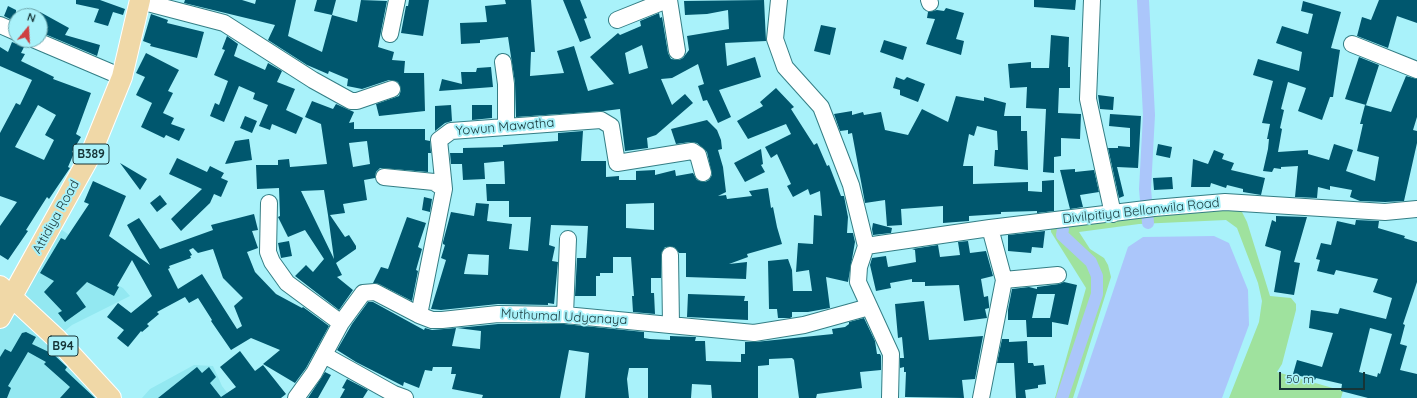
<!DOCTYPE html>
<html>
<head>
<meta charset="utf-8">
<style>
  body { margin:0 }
  #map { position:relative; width:1417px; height:398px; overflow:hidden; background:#a9f2fa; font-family:Quicksand,sans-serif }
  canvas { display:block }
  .north { position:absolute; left:8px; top:8px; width:40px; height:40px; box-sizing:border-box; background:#a9f2fa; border:1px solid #6ea6ac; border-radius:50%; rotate:18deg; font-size:11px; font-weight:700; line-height:16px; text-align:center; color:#163538 }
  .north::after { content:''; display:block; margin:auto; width:14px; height:18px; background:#ce3f41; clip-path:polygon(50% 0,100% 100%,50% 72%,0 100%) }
  .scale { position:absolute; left:1279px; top:372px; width:86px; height:18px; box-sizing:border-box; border:2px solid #163538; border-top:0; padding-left:5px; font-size:12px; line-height:14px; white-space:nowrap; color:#163538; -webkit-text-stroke:3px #a9f2fa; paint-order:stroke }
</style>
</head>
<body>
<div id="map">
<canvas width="1417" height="398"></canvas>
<div class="north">N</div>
<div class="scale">50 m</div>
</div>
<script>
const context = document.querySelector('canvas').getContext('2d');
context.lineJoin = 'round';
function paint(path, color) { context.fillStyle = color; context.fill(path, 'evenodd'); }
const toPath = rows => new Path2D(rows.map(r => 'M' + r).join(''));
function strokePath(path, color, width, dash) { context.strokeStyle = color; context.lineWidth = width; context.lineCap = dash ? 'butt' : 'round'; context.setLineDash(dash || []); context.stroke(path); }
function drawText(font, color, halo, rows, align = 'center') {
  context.font = font + ' Quicksand,sans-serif'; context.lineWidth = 4; context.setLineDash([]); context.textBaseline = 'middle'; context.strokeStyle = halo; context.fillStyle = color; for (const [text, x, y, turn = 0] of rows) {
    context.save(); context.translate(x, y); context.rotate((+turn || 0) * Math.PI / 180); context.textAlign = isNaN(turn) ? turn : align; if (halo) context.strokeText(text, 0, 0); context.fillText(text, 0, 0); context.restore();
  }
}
paint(toPath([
  [52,223,82,244,112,282,123,288,130,296,72,325,56,338,111,398,0,398,0,318],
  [194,365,213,366,222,386,231,398,142,398,150,389]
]), '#93e8f1');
paint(toPath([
  [1239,206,1247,222,1270,296,1291,298,1296,304,1296,310,1282,364,1277,372,1343,391,1341,398,1229,398,1259,322,1262,301,1258,283,1237,228,1226,220,1139,224,1079,232,1090,249,1104,258,1108,265,1111,277,1073,398,1055,398,1086,288,1051,232,1051,221]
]), '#9fe29e');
paint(toPath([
  [1214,236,1229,243,1248,290,1249,325,1222,398,1077,398,1128,247,1143,237]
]), '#abc6fa');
strokePath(toPath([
  [1143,0,1149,115,1145,189,1148,223],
  [1062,398,1097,294,1097,276,1091,262,1062,235,1063,229]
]), '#abc6fa', 12);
paint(toPath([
  [76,0,100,0,125,9,123,15,113,12,108,26,94,22,99,9,76,4],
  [185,0,242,0,255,4,256,0,296,0,288,36,322,52,332,15,357,22,361,0,387,1,378,47,394,52,392,60,405,61,404,73,424,73,425,111,379,116,376,104,399,96,401,90,398,82,389,80,362,89,347,86,348,79,329,71,328,74,307,65,268,40,275,25,184,3],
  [317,0,336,0,332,15,314,11],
  [409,0,429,0,423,36,401,33,406,6,408,6],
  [505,0,531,0,535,52,531,52,530,76,564,73,557,51,574,46,588,91,614,84,590,57,618,33,620,35,641,26,640,21,659,13,660,18,662,17,668,53,671,59,679,60,683,58,689,50,687,36,729,29,728,10,707,14,685,15,684,1,764,0,766,41,725,43,727,66,755,57,761,77,719,90,731,117,718,123,707,100,703,101,698,86,704,84,698,64,672,78,661,79,672,105,685,94,693,103,656,135,647,138,648,148,625,151,620,109,604,111,516,117,515,83,508,37,480,40,480,43,461,44,460,23,487,22,485,6,506,4],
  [642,45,648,68,629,74,625,53],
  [563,0,580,0,587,18,584,19,591,38,580,42],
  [1034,0,1076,0,1075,10,1034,7],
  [1379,0,1417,0,1417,23,1397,16,1388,48,1357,36,1362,17,1371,20],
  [1303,1,1341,12,1331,48,1340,50,1333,97,1330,97,1322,120,1298,111,1306,88,1288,82,1281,109,1284,110,1280,128,1282,129,1278,152,1308,150,1308,154,1329,160,1334,144,1353,150,1346,171,1375,181,1379,157,1357,151,1363,124,1360,124,1365,105,1391,112,1406,76,1417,79,1417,117,1413,130,1417,131,1417,143,1404,201,1385,202,1360,201,1350,197,1352,190,1330,186,1330,190,1318,187,1317,198,1295,197,1298,166,1281,167,1281,169,1274,168,1272,172,1263,171,1268,149,1269,139,1267,139,1270,124,1262,123,1273,81,1253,75,1258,59,1299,71,1302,52,1276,43,1282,26,1308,34,1313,14,1301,11],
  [8,6,16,10,16,22,4,16],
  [946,8,964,13,956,39,964,41,961,55,926,44,935,19,927,18,928,12,937,10,944,11],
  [40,12,69,28,65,35,100,45,97,56,40,32],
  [151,14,168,20,167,23,204,32,197,58,150,46,151,44,143,41],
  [821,25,836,28,830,55,814,51],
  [1051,35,1069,37,1068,67,1070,67,1070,88,1059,88,1058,113,1081,114,1080,139,1061,138,1061,156,1054,157,1054,173,1043,172,1046,109,1026,108,1027,87,1010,88,1008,64,1031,62,1031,68,1049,68],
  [227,36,238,44,234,56,265,70,268,63,282,71,277,82,295,89,286,110,303,118,296,134,272,124,270,130,259,126,268,105,253,99,255,93,239,86,224,122,210,116,215,103,219,105,228,81,214,75,225,50,222,49],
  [884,40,907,47,903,60,880,52],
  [12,42,24,47,21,53,25,54,21,61,54,77,53,79,91,93,76,134,81,137,72,152,74,153,68,167,70,168,49,199,47,197,26,230,28,231,8,260,0,255,0,226,17,202,0,196,0,133,16,103,20,105,32,80,0,66,0,47,8,52],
  [38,105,56,115,45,135,54,140,44,160,15,147],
  [146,53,179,70,168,91,173,93,163,113,174,118,171,124,185,129,179,141,166,135,164,138,141,127,152,103,136,95,145,77,136,73],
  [1359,57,1379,65,1366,105,1345,99],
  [491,67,493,87,439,91,442,79,462,84,461,72,476,72,477,68],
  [896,77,904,80,907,77,925,84,918,102,900,95,900,90,893,88],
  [776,88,794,107,791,109,814,145,817,143,827,166,829,165,841,196,844,196,848,217,847,233,853,233,855,242,848,282,826,277,830,308,808,312,792,312,792,317,790,318,778,318,777,309,769,309,768,261,788,259,792,270,793,291,812,291,809,270,796,272,798,243,813,244,814,215,822,216,820,191,810,195,808,189,793,197,787,186,791,184,777,154,771,158,765,147,791,134,786,124,748,139,737,121,763,106,760,102],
  [1098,95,1114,97,1113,110,1100,109],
  [956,96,984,101,984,97,1006,103,1004,116,1021,116,1021,131,1027,131,1028,170,994,166,995,150,998,150,997,131,977,126,974,136,969,134,963,166,973,166,973,184,1028,182,1028,191,1042,192,1042,181,1054,180,1054,211,1037,213,1037,211,1001,212,1001,214,969,216,969,221,943,223,943,206,901,209,902,225,887,226,885,200,865,203,852,133,848,134,848,130,840,131,834,114,852,111,852,115,863,112,864,115,881,112,885,130,908,135,922,109,948,122],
  [312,101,333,109,336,104,354,112,349,123,354,122,354,129,425,129,425,140,430,141,431,153,428,153,428,172,380,168,376,172,375,178,364,180,367,200,343,204,345,213,330,215,345,237,349,235,356,246,356,249,336,263,342,275,337,277,353,290,339,310,295,276,306,265,313,272,324,259,305,230,288,237,278,217,280,216,279,188,257,189,256,165,278,165,278,160,289,159,290,167,327,164,321,124,305,117],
  [367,141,370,164,353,167,349,143],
  [324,190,328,215,334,259,301,191],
  [451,105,452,121,445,123,435,131,435,106],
  [472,105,492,105,492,118,472,120],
  [1110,114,1141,116,1138,168,1117,167,1124,196,1119,198,1108,148,1118,148,1118,146,1130,147,1130,128,1109,126],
  [245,116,257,121,252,133,240,128],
  [707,120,717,130,721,140,722,149,718,150,723,167,726,192,718,196,726,195,727,199,752,196,749,191,768,188,771,208,773,207,777,227,782,244,747,254,748,257,729,264,747,262,746,279,686,277,686,253,679,253,674,247,665,247,661,255,661,278,651,278,651,293,654,293,655,314,633,312,632,296,634,296,631,257,613,257,613,273,600,273,600,276,596,276,596,296,575,296,577,258,586,258,588,226,551,225,549,245,555,247,552,261,558,262,554,304,548,303,548,305,498,304,441,310,431,309,446,260,441,258,445,245,443,244,443,242,451,212,474,216,476,203,489,204,487,221,512,224,509,249,528,251,531,217,509,217,509,201,487,201,486,184,505,184,504,161,484,163,485,179,463,180,462,164,451,164,450,153,463,153,463,148,503,147,503,145,558,141,558,133,583,131,581,161,606,161,606,177,619,176,619,180,636,180,636,171,655,170,655,175,675,170,676,176,693,173,697,180,705,182,709,180,712,175,707,152,697,143,690,142,676,144,671,129],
  [654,203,654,230,626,228,626,204],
  [468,254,489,255,488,275,464,274],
  [249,139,252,160,225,164,235,141],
  [1158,144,1172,147,1170,158,1156,155],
  [761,149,763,164,761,165,765,172,745,182,734,163],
  [1214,150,1224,154,1222,159,1234,163,1231,170,1265,178,1261,195,1243,192,1243,189,1227,185,1226,188,1211,183,1210,187,1191,187,1193,159,1208,164],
  [177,158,207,172,210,166,224,173,221,178,228,181,221,197,214,194,210,203,181,231,171,219,202,189,169,174],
  [120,163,147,179,140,190],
  [1075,169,1075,172,1094,170,1099,192,1080,195,1083,207,1070,209,1060,170],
  [1172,177,1173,189,1154,190,1153,178],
  [93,181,126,196,109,236,150,265,127,225,139,218,160,249,213,230,211,225,254,214,258,230,252,231,258,248,247,252,255,272,276,294,302,308,303,307,329,326,306,368,295,383,263,364,280,350,251,338,231,350,211,321,212,320,198,298,189,303,185,297,157,312,159,314,147,324,149,326,142,332,141,331,128,347,117,338,124,330,107,317,118,303,131,313,152,296,132,260,117,286,119,287,114,296,87,282,76,293,86,307,65,322,58,313,62,311,44,292,54,281,40,273,61,238,65,240,89,204,84,202],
  [193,248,198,253,213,249,223,278,243,298,234,306,242,326,237,329,202,274,178,289,168,269,170,268,169,266,191,258,190,256,192,255,189,250],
  [160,195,167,204,157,212,150,203],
  [424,197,432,199,430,212,422,210],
  [1276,216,1307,217,1294,262,1300,263,1294,295,1274,292,1281,251,1265,246,1272,220,1276,222],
  [407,217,426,223,418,247,422,249,416,270,418,271,412,301,379,284,373,283,381,267,388,269],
  [1356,220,1379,221,1378,228,1405,236,1404,238,1417,242,1417,282,1403,324,1405,325,1400,344,1407,346,1400,370,1417,374,1417,398,1368,398,1341,391,1342,384,1316,378,1315,380,1293,374,1297,360,1322,367,1333,333,1309,328,1311,310,1338,314,1340,308,1386,319,1392,298,1373,292,1378,279,1336,270,1334,275,1317,271,1320,260,1316,259,1321,243,1331,245,1337,221,1355,225],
  [1370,328,1392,334,1380,374,1378,373,1377,377,1359,372],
  [873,223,892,228,891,233,873,235,872,229],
  [1045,231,1043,248,1032,247,1031,253,1008,251,1008,235],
  [289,241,292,256,281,258,278,243],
  [968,241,970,253,986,251,993,276,981,279,984,297,988,296,989,305,989,308,985,309,987,318,964,321,959,285,925,286,925,282,912,282,912,279,890,283,891,288,876,291,870,265,872,258,886,256,888,267,916,262,915,250,912,249,938,245,940,257,960,255,958,242],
  [1064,282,1077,285,1068,325,1052,322,1052,337,1027,337,1026,320,1008,320,1008,310,1012,289,1029,287,1037,289,1037,287,1059,284],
  [1037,294,1055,294,1050,318,1032,318],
  [688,294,745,296,744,301,748,301,748,320,687,317],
  [924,301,929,340,983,336,975,379,962,380,964,398,905,397,906,372,904,372,904,367,900,368,900,358,904,358,902,337,898,338,895,304],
  [368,302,373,302,424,330,425,328,432,330,456,328,452,346,480,349,481,331,457,328,498,324,564,324,644,332,644,338,650,339,670,340,670,336,696,337,695,341,705,341,706,361,741,362,741,354,745,354,745,342,755,342,833,334,832,329,845,327,849,324,849,322,864,318,875,341,877,354,880,354,881,356,881,370,860,372,862,388,817,394,816,398,799,398,794,360,792,358,769,359,769,365,758,366,758,398,712,398,711,385,692,384,691,398,648,398,648,368,629,368,627,379,629,398,585,398,589,353,569,350,560,398,482,398,483,395,452,389,456,374,451,374,452,367,433,367,432,371,425,370,419,388,404,382,403,386,356,362,337,350,352,324],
  [26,332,36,337,32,344,53,354,67,367,65,370,95,398,60,398,70,387,44,364,46,362,28,352,8,386,11,388,7,398,0,398,0,357,5,349,11,352,22,333],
  [1002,339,1009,339,1009,342,1027,341,1028,363,1033,363,1034,366,1044,365,1046,384,1038,385,1038,388,1025,390,1026,398,1016,398,1014,363,997,363],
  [240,351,255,371,263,365,286,394,281,398,158,398,197,367,202,373,209,367,216,377,210,383,221,397,236,387,220,367],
  [325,372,331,375,318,398,308,398],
  [347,379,368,390,363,398,340,398,345,389,342,388]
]), '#00576e');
const minor = toPath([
  [669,0,677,51],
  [779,0,775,39,785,67,821,107,851,185,866,246,859,267,858,282,891,354,890,398],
  [929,0,930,3],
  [1092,0,1088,99,1113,214],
  [140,1,224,23,313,80,351,101,357,101,392,89],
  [617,20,667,0],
  [0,25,16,32],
  [390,34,397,0],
  [35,40,122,77],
  [1352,44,1417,70],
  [503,62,506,84,506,126],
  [384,177,434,182,444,189],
  [269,203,268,252,272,262,287,283,341,323],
  [866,246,990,228,1154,208,1225,202,1385,212,1417,209],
  [670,255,671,325],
  [1004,280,1058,275],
  [419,315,444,189,439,140,451,131,601,120,611,126,617,163,692,151,698,155,703,173],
  [565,315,568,239],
  [324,355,394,394,405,398],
  [296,398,314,373,341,323,363,293,375,292,419,315,432,320,442,320,498,314,565,315,754,333,804,325,869,307],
  [981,398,1004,280,990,228]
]);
const major = toPath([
  [0,286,56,338,111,398],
  [0,318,90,156,122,77,140,0]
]);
strokePath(minor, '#347e85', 18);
strokePath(major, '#fff', 22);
strokePath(minor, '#fff', 16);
strokePath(major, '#f0d8a7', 20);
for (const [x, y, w] of [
  [91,154,36],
  [63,346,30]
]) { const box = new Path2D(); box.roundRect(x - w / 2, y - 10, w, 20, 3); context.fillStyle = '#a9f2fa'; context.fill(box); strokePath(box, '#163538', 1); }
drawText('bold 12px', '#163538', null, [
  ["B389",91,154],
  ["B94",63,346]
]);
drawText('13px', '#163538', '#a9f2fa', [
  ["Yowun Mawatha",505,127,-5],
  ["Divilpitiya Bellanwila Road",1141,211,-6],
  ["Attidiya Road",56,217,-61],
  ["Muthumal Udyanaya",564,317,3]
]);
</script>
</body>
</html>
